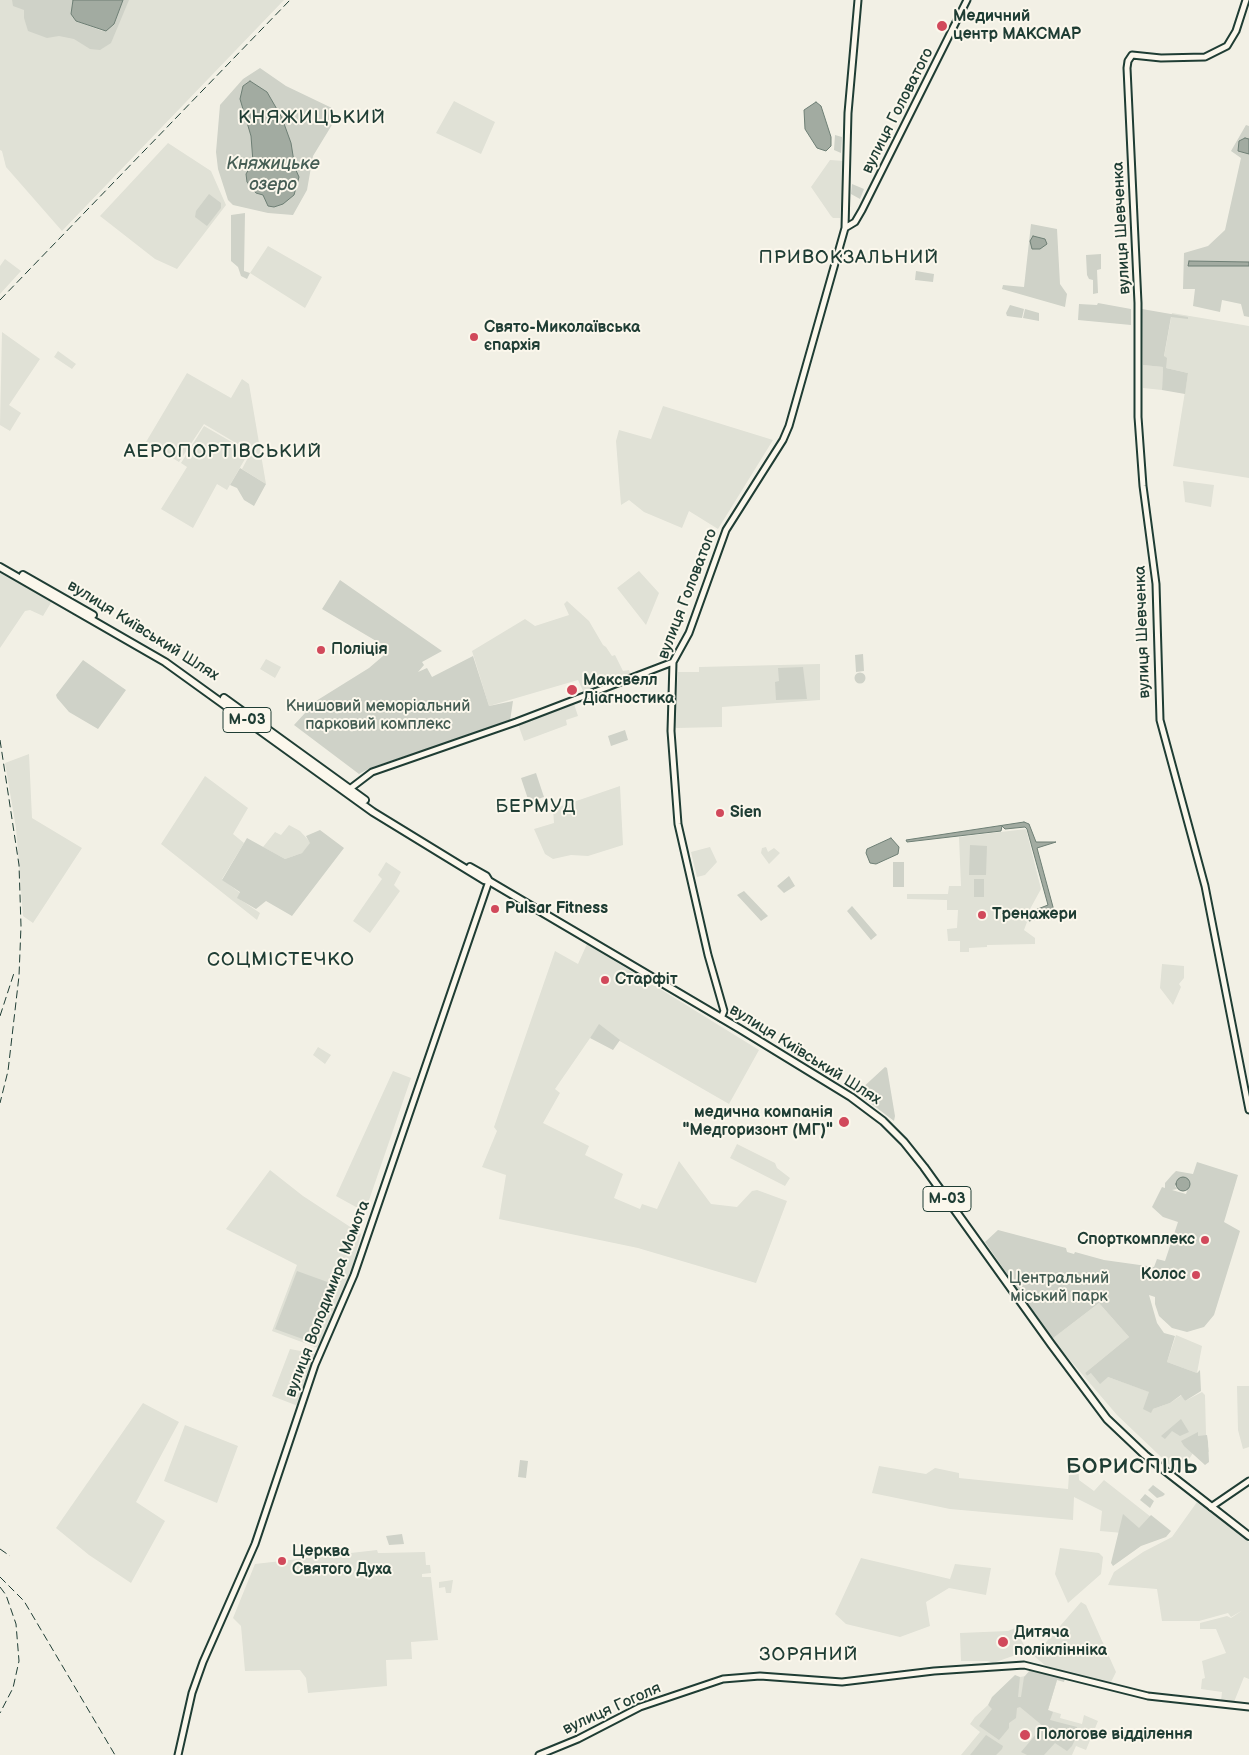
<!DOCTYPE html>
<html>
<head>
<meta charset="utf-8">
<style>
  body { margin:0 }
  canvas { display:block; background:#f2f0e5 }
</style>
</head>
<body>
<canvas width="1249" height="1755"></canvas>
<script>
const context = document.querySelector('canvas').getContext('2d');
context.lineJoin = 'round';
function paint(path, color) { context.fillStyle = color; context.fill(path, 'evenodd'); }
const toPath = rows => new Path2D(rows.map(r => 'M' + r).join(''));
function strokePath(path, color, width, dash) { context.strokeStyle = color; context.lineWidth = width; context.lineCap = dash ? 'butt' : 'round'; context.setLineDash(dash || []); context.stroke(path); }
function drawText(font, color, halo, rows, align = 'center') {
  context.font = font + ' "Balsamiq Sans",sans-serif'; context.lineWidth = 4; context.setLineDash([]); context.textBaseline = 'middle'; context.strokeStyle = halo; context.fillStyle = color; for (const [text, x, y, turn = 0] of rows) {
    context.save(); context.translate(x, y); context.rotate((+turn || 0) * Math.PI / 180); context.textAlign = isNaN(turn) ? turn : align; if (halo) context.strokeText(text, 0, 0); context.fillText(text, 0, 0); context.restore();
  }
}
paint(toPath([
  [0,0,284,0,62,231,6,167,2,151,0,150],
  [454,101,495,122,481,154,436,133],
  [168,143,211,171,226,205,177,269,155,259,100,216],
  [830,160,844,161,840,218,833,218,831,216,811,187],
  [268,246,322,277,305,308,250,273],
  [5,259,21,271,0,294,0,266],
  [1172,313,1249,326,1249,478,1173,466,1188,373,1166,368,1164,357],
  [2,332,40,359,9,405,21,413,10,431,0,425],
  [58,351,76,364,72,369,54,357],
  [1143,365,1163,367,1162,390,1143,388],
  [187,373,231,398,242,379,249,384,266,484,242,469,251,452,204,424,179,462,146,442],
  [663,406,773,440,718,529,689,511,682,528,644,512,629,500,621,505,616,441,619,430,651,439],
  [204,426,249,452,227,490,217,484,193,528,161,509,187,467,181,463],
  [1183,481,1214,485,1211,507,1185,502],
  [0,571,52,601,43,616,30,610,25,611,0,648],
  [639,571,659,593,646,625,617,588],
  [567,601,589,621,603,645,606,647,612,656,615,655,623,671,629,670,631,677,584,693,578,680,489,706,472,651,525,619,535,626,569,615,564,604],
  [266,659,281,667,275,678,260,669],
  [820,664,820,700,722,707,722,727,676,728,674,725,678,672,699,672,699,667],
  [574,704,578,716,566,720,567,725,524,741,518,724],
  [29,754,32,818,82,848,33,923,23,916,16,828,5,763],
  [205,776,248,808,233,834,244,843,222,879,240,893,238,898,260,913,257,920,161,844],
  [620,786,623,845,588,856,571,855,553,859,545,854,534,829,554,823,553,809],
  [289,825,300,831,311,843,302,853,285,859,263,847,275,832,281,835],
  [1026,829,1041,889,1024,920,1027,922,1024,930,1035,938,1035,944,987,945,987,947,969,948,969,952,960,952,960,941,948,941,947,929,957,928,958,910,947,910,947,900,907,899,907,894,948,894,949,886,961,886,959,837],
  [710,847,717,862,705,875,697,877,691,852],
  [766,847,768,852,774,848,780,853,769,864,761,853,762,848],
  [386,862,401,872,394,885,400,891,370,933,353,921,382,879,378,875],
  [587,944,759,1050,729,1104,597,1028,555,1089,560,1093,543,1123,589,1146,585,1155,623,1174,614,1198,640,1209,642,1204,657,1209,679,1161,711,1204,737,1207,752,1191,757,1190,787,1201,756,1283,638,1248,499,1219,506,1175,482,1167,497,1131,494,1127,555,951,578,964],
  [1162,964,1184,966,1184,978,1179,984,1181,987,1173,1005,1160,988],
  [318,1047,331,1055,325,1064,313,1055],
  [393,1071,411,1078,365,1212,336,1196],
  [737,1144,775,1163,777,1168,790,1178,785,1186,730,1158],
  [270,1170,303,1196,361,1234,350,1277,318,1348,272,1331,297,1265,226,1229],
  [1099,1303,1129,1337,1085,1373,1087,1376,1091,1373,1108,1377,1150,1392,1153,1409,1170,1403,1182,1395,1185,1401,1202,1392,1205,1395,1206,1435,1209,1452,1195,1450,1179,1474,1117,1415,1052,1339],
  [1176,1335,1202,1346,1197,1373,1167,1362],
  [290,1349,316,1354,298,1406,272,1396],
  [1237,1386,1249,1386,1249,1447,1243,1449,1238,1430],
  [143,1403,179,1422,136,1502,165,1521,131,1583,89,1555,56,1528],
  [185,1425,238,1446,217,1503,164,1481],
  [1070,1459,1078,1460,1079,1480,1094,1491,1104,1480,1151,1517,1134,1534,1100,1531,1102,1511,1074,1497,1073,1520,950,1509,872,1493,879,1466,926,1474,935,1468,959,1473,959,1478,1068,1489],
  [1197,1502,1249,1542,1249,1679,1244,1677,1234,1702,1221,1701,1222,1692,1201,1689,1202,1679,1205,1678,1202,1661,1226,1653,1216,1629,1200,1629,1200,1623,1227,1616,1231,1618,1243,1610,1231,1617,1228,1613,1199,1621,1162,1621,1157,1589,1108,1585,1114,1572,1143,1552,1172,1537],
  [1060,1548,1099,1553,1103,1557,1101,1574,1068,1603,1055,1574],
  [377,1550,378,1553,382,1553,425,1552,426,1565,430,1565,431,1573,422,1574,422,1577,431,1577,438,1640,411,1642,412,1659,386,1660,387,1686,308,1693,306,1678,300,1670,245,1671,241,1626,233,1618,255,1564],
  [861,1558,950,1579,955,1564,991,1568,986,1595,949,1588,926,1602,930,1626,900,1637,846,1624,835,1614],
  [453,1580,451,1593,446,1593,445,1587,439,1588,439,1582],
  [1081,1602,1086,1605,1116,1672,1110,1684,1046,1666,1034,1656],
  [1015,1628,1027,1651,993,1663,988,1661,961,1661,960,1633,1008,1631],
  [1037,1674,1057,1680,1048,1710,1061,1714,1060,1718,1082,1724,1084,1715,1098,1721,1086,1750,1076,1746,1072,1755,961,1755,980,1732,970,1724,975,1717,988,1705,992,1708,1020,1677]
]), '#e0e1d6');
paint(toPath([
  [12,0,73,0,76,21,102,31,114,24,123,0,129,0,111,43,100,50,90,49,74,39,59,36,47,38,28,31,24,18,24,10,13,6],
  [260,68,286,86,334,109,334,113,338,115,313,156,307,190,293,215,268,213,233,205,228,200,218,169,216,152,220,105,243,79],
  [1246,125,1249,126,1249,317,1244,316,1241,304,1222,300,1220,312,1193,306,1195,289,1183,289,1184,253,1208,246,1225,230,1241,158,1231,151],
  [835,135,842,137,841,153,834,150],
  [852,184,864,189,860,199,851,194],
  [209,194,221,203,221,208,207,226,195,217,196,211],
  [245,213,244,271,250,273,247,279,241,276,238,267,231,261,231,215],
  [1031,224,1057,229,1060,284,1067,294,1065,307,1002,289,1003,285,1024,287],
  [1101,254,1101,269,1097,270,1098,293,1093,294,1093,280,1089,279,1087,275,1086,255],
  [916,271,934,274,933,282,915,280],
  [1098,303,1131,309,1131,325,1078,320,1079,304,1097,305],
  [1010,305,1024,309,1022,318,1007,316,1006,313],
  [1025,309,1039,313,1039,321,1023,318],
  [1142,309,1188,317,1188,319,1171,317,1164,356,1167,358,1166,368,1188,373,1185,394,1162,390,1163,367,1143,365],
  [240,468,266,484,254,506,244,500,237,488,230,485],
  [340,580,442,651,422,662,424,665,418,672,427,668,432,677,473,656,489,706,513,701,510,721,370,768,359,774,294,725,316,701,369,668,383,656,388,648,322,609],
  [863,654,864,671,856,672,855,655],
  [83,660,126,690,98,729,69,712,57,698,56,695],
  [803,667,807,699,776,700,775,682,779,681,778,668],
  '854.5 678a5.5 5.5 0 1 1 11 0a5.5 5.5 0 1 1-11 0Z',
  [625,730,628,740,611,746,608,736],
  [536,773,544,797,529,802,521,778],
  [320,830,344,848,292,916,266,901,256,909,237,898,240,892,222,880,247,838,285,859,302,853,310,843,306,836],
  [970,845,987,846,986,875,969,875],
  [893,862,904,862,904,887,893,887],
  [789,876,795,886,784,893,777,886],
  [974,879,984,879,984,897,974,897],
  [744,891,768,916,761,921,737,895],
  [852,906,877,935,871,940,847,911],
  [599,1024,620,1040,613,1050,590,1038],
  [885,1067,887,1068,895,1116,894,1121,860,1095,859,1091],
  [1197,1162,1238,1175,1224,1222,1240,1231,1214,1315,1204,1327,1187,1332,1172,1328,1159,1316,1155,1304,1155,1297,1149,1295,1157,1323,1164,1333,1175,1336,1167,1362,1197,1373,1200,1370,1201,1391,1185,1401,1181,1395,1170,1403,1153,1409,1151,1413,1143,1409,1149,1392,1108,1377,1100,1384,1091,1373,1087,1376,1085,1373,1129,1337,1099,1303,1052,1339,985,1242,998,1230,1066,1248,1067,1252,1074,1254,1075,1252,1104,1260,1154,1267,1157,1259,1165,1261,1178,1222,1163,1217,1152,1207,1162,1187,1165,1188,1165,1183,1172,1175,1176,1171,1193,1174],
  [1190,1182,1186,1194,1172,1190,1177,1189,1175,1186],
  [297,1271,333,1284,311,1342,275,1329],
  [1181,1419,1189,1432,1180,1436,1172,1431,1165,1439,1161,1436],
  [1198,1432,1198,1436,1207,1435,1208,1442,1209,1462,1205,1465,1184,1446,1181,1441],
  [520,1460,528,1461,526,1478,518,1477],
  [1153,1485,1165,1494,1163,1496,1157,1498,1148,1490],
  [1145,1494,1154,1501,1150,1508,1140,1500],
  [1123,1514,1139,1528,1151,1515,1171,1531,1166,1537,1141,1546,1113,1566,1111,1563],
  [402,1534,404,1544,389,1545,386,1536],
  [1031,1669,1065,1678,1064,1682,1057,1680,1048,1710,1053,1712,1050,1720,1077,1727,1078,1733,1072,1746,1067,1751,1055,1743,1044,1755,1027,1755,1021,1752,1043,1726,1020,1707,1017,1708,1016,1718,1009,1723,1009,1728,999,1740,979,1726,992,1709,988,1705,992,1697,1015,1675,1020,1677,1018,1697,1021,1697,1024,1677],
  [986,1735,1003,1746,1002,1749,996,1755,970,1755]
]), '#cfd2c8');
const water = toPath([
  [73,0,123,0,114,24,106,31,76,21,71,14,73,0],
  [250,81,267,92,282,118,291,143,295,168,299,177,294,195,283,204,274,207,268,206,263,195,256,193,247,182,246,174,253,162,251,136,240,99,243,86,250,81],
  [816,102,821,106,831,137,831,146,826,151,817,148,805,129,804,110,816,102],
  [1245,138,1249,139,1249,154,1238,151,1239,141,1245,138],
  [1033,236,1045,239,1047,244,1040,249,1032,249,1030,241,1033,236],
  [1189,261,1249,262,1249,266,1188,266,1189,261],
  [1024,822,1029,824,1036,842,1056,842,1037,848,1056,918,1053,919,1051,916,1029,921,1028,918,1030,912,1048,905,1027,829,1025,827,1005,829,1002,826,1001,831,907,842,906,840,1024,822],
  [891,838,899,847,898,854,876,864,870,863,866,853,867,849,891,838],
  '1176 1184a7 7 0 1 1 14 0a7 7 0 1 1-14 0Z'
]);
paint(water, '#a2aba1');
strokePath(water, '#6e7f75', 1);
const secondary = toPath([
  [1246,0,1236,31,1227,46,1205,57,1161,58,1132,55,1128,61,1127,68,1138,303,1138,417,1143,486,1156,584,1160,720,1205,886,1249,1110],
  [845,228,848,113,858,0],
  [347,791,372,772,516,722,673,662],
  [721,1018,724,1011,708,955,678,824,671,731,673,662,689,633,726,530,783,440,789,426,845,228,855,222,862,210,967,0],
  [1211,1507,1249,1481],
  [178,1755,192,1693,203,1662,255,1544,315,1365,354,1275,489,881],
  [539,1755,578,1739,640,1707,723,1679,760,1676,842,1682,934,1671,1024,1665,1148,1696,1249,1707]
]);
const highway = toPath([
  [0,567,165,662,373,812,484,880,489,881,740,1029,851,1097,883,1121,904,1142,924,1167,1051,1344,1107,1419,1145,1455,1249,1536],
  [23,575,93,615],
  [224,698,365,800],
  [470,867,486,876,489,881]
]);
strokePath(secondary, '#1f3d34', 9);
strokePath(highway, '#1f3d34', 10);
strokePath(secondary, '#fbf7ec', 5);
strokePath(highway, '#fbf7ec', 6);
strokePath(toPath([
  [0,300,290,0],
  [0,740,19,865,21,926,19,976,8,1071,0,1103],
  [0,1016,14,973],
  [0,1549,10,1556],
  [0,1577,24,1601,115,1755],
  [0,1587,6,1595,16,1624,19,1661,13,1688,0,1713]
]), '#1f3d34', 1, [8, 4]);
for (const [x, y, r, color] of [
  [942,26,6,"#d1495b"],
  [474,337,5,"#d1495b"],
  [321,650,5,"#d1495b"],
  [572,690,6,"#d1495b"],
  [720,813,5,"#d1495b"],
  [495,909,5,"#d1495b"],
  [982,915,5,"#d1495b"],
  [605,980,5,"#d1495b"],
  [844,1122,6,"#d1495b"],
  [1205,1240,5,"#d1495b"],
  [1196,1275,5,"#d1495b"],
  [282,1561,5,"#d1495b"],
  [1003,1642,6,"#d1495b"],
  [1025,1735,6,"#d1495b"]
]) { const dot = new Path2D(); dot.arc(x, y, r, 0, 2 * Math.PI); context.fillStyle = color; context.fill(dot); strokePath(dot, '#fbf7ec', 2); }
for (const [x, y, w] of [
  [247,720,48],
  [947,1199,48]
]) { const box = new Path2D(); box.roundRect(x - w / 2, y - 12.5, w, 25, 4); context.fillStyle = '#fbf7ec'; context.fill(box); strokePath(box, '#1f3d34', 1); }
drawText('bold 15px', '#1f3d34', null, [
  ["М-03",247,720],
  ["М-03",947,1199]
]);
drawText('bold 16px', '#1f3d34', '#fbf7ec', [
  ["Медичний",953,17],
  ["центр МАКСМАР",953,35],
  ["Свято-Миколаївська",484,328],
  ["єпархія",484,346],
  ["Поліція",331,650],
  ["Максвелл",583,681],
  ["Діагностика",583,699],
  ["Sien",730,813],
  ["Pulsar Fitness",505,909],
  ["Тренажери",992,915],
  ["Старфіт",615,980],
  ["медична компанія",833,1113,"right"],
  ["\"Медгоризонт (МГ)\"",833,1131,"right"],
  ["Спорткомплекс",1195,1240,"right"],
  ["Колос",1186,1275,"right"],
  ["Церква",292,1552],
  ["Святого Духа",292,1570],
  ["Дитяча",1014,1633],
  ["поліклінніка",1014,1651],
  ["Пологове відділення",1036,1735]
], 'left');
drawText('16px', '#1f3d34', '#fbf7ec', [
  ["вулиця Головатого",898,111,-63],
  ["вулиця Шевченка",1122,228,-93],
  ["вулиця Головатого",688,594,-69],
  ["вулиця Київський Шлях",143,631,32],
  ["вулиця Шевченка",1143,632,-92],
  ["вулиця Київський Шлях",805,1055,32],
  ["вулиця Володимира Момота",328,1299,-69],
  ["вулиця Гоголя",612,1709,-24]
]);
drawText('16px', '#425b52', '#fbf7ec', [
  ["Книшовий меморіальний",378,707],
  ["парковий комплекс",378,725],
  ["Центральний",1059,1279],
  ["міський парк",1059,1297]
]);
drawText('italic 18px', '#465e55', '#fbf7ec', [
  ["Княжицьке",273,164],
  ["озеро",273,185]
]);
context.letterSpacing = '1px';
drawText('18px', '#1f3d34', '#fbf7ec', [
  ["БЕРМУД",536,807]
]);
context.letterSpacing = '0px';
context.letterSpacing = '1px';
drawText('19px', '#1f3d34', '#fbf7ec', [
  ["КНЯЖИЦЬКИЙ",312,118],
  ["ПРИВОКЗАЛЬНИЙ",849,258],
  ["АЕРОПОРТІВСЬКИЙ",223,452],
  ["СОЦМІСТЕЧКО",281,960],
  ["ЗОРЯНИЙ",809,1655]
]);
context.letterSpacing = '0px';
context.letterSpacing = '1px';
drawText('bold 21px', '#1f3d34', '#fbf7ec', [
  ["БОРИСПІЛЬ",1132,1468]
]);
context.letterSpacing = '0px';
</script>
</body>
</html>
